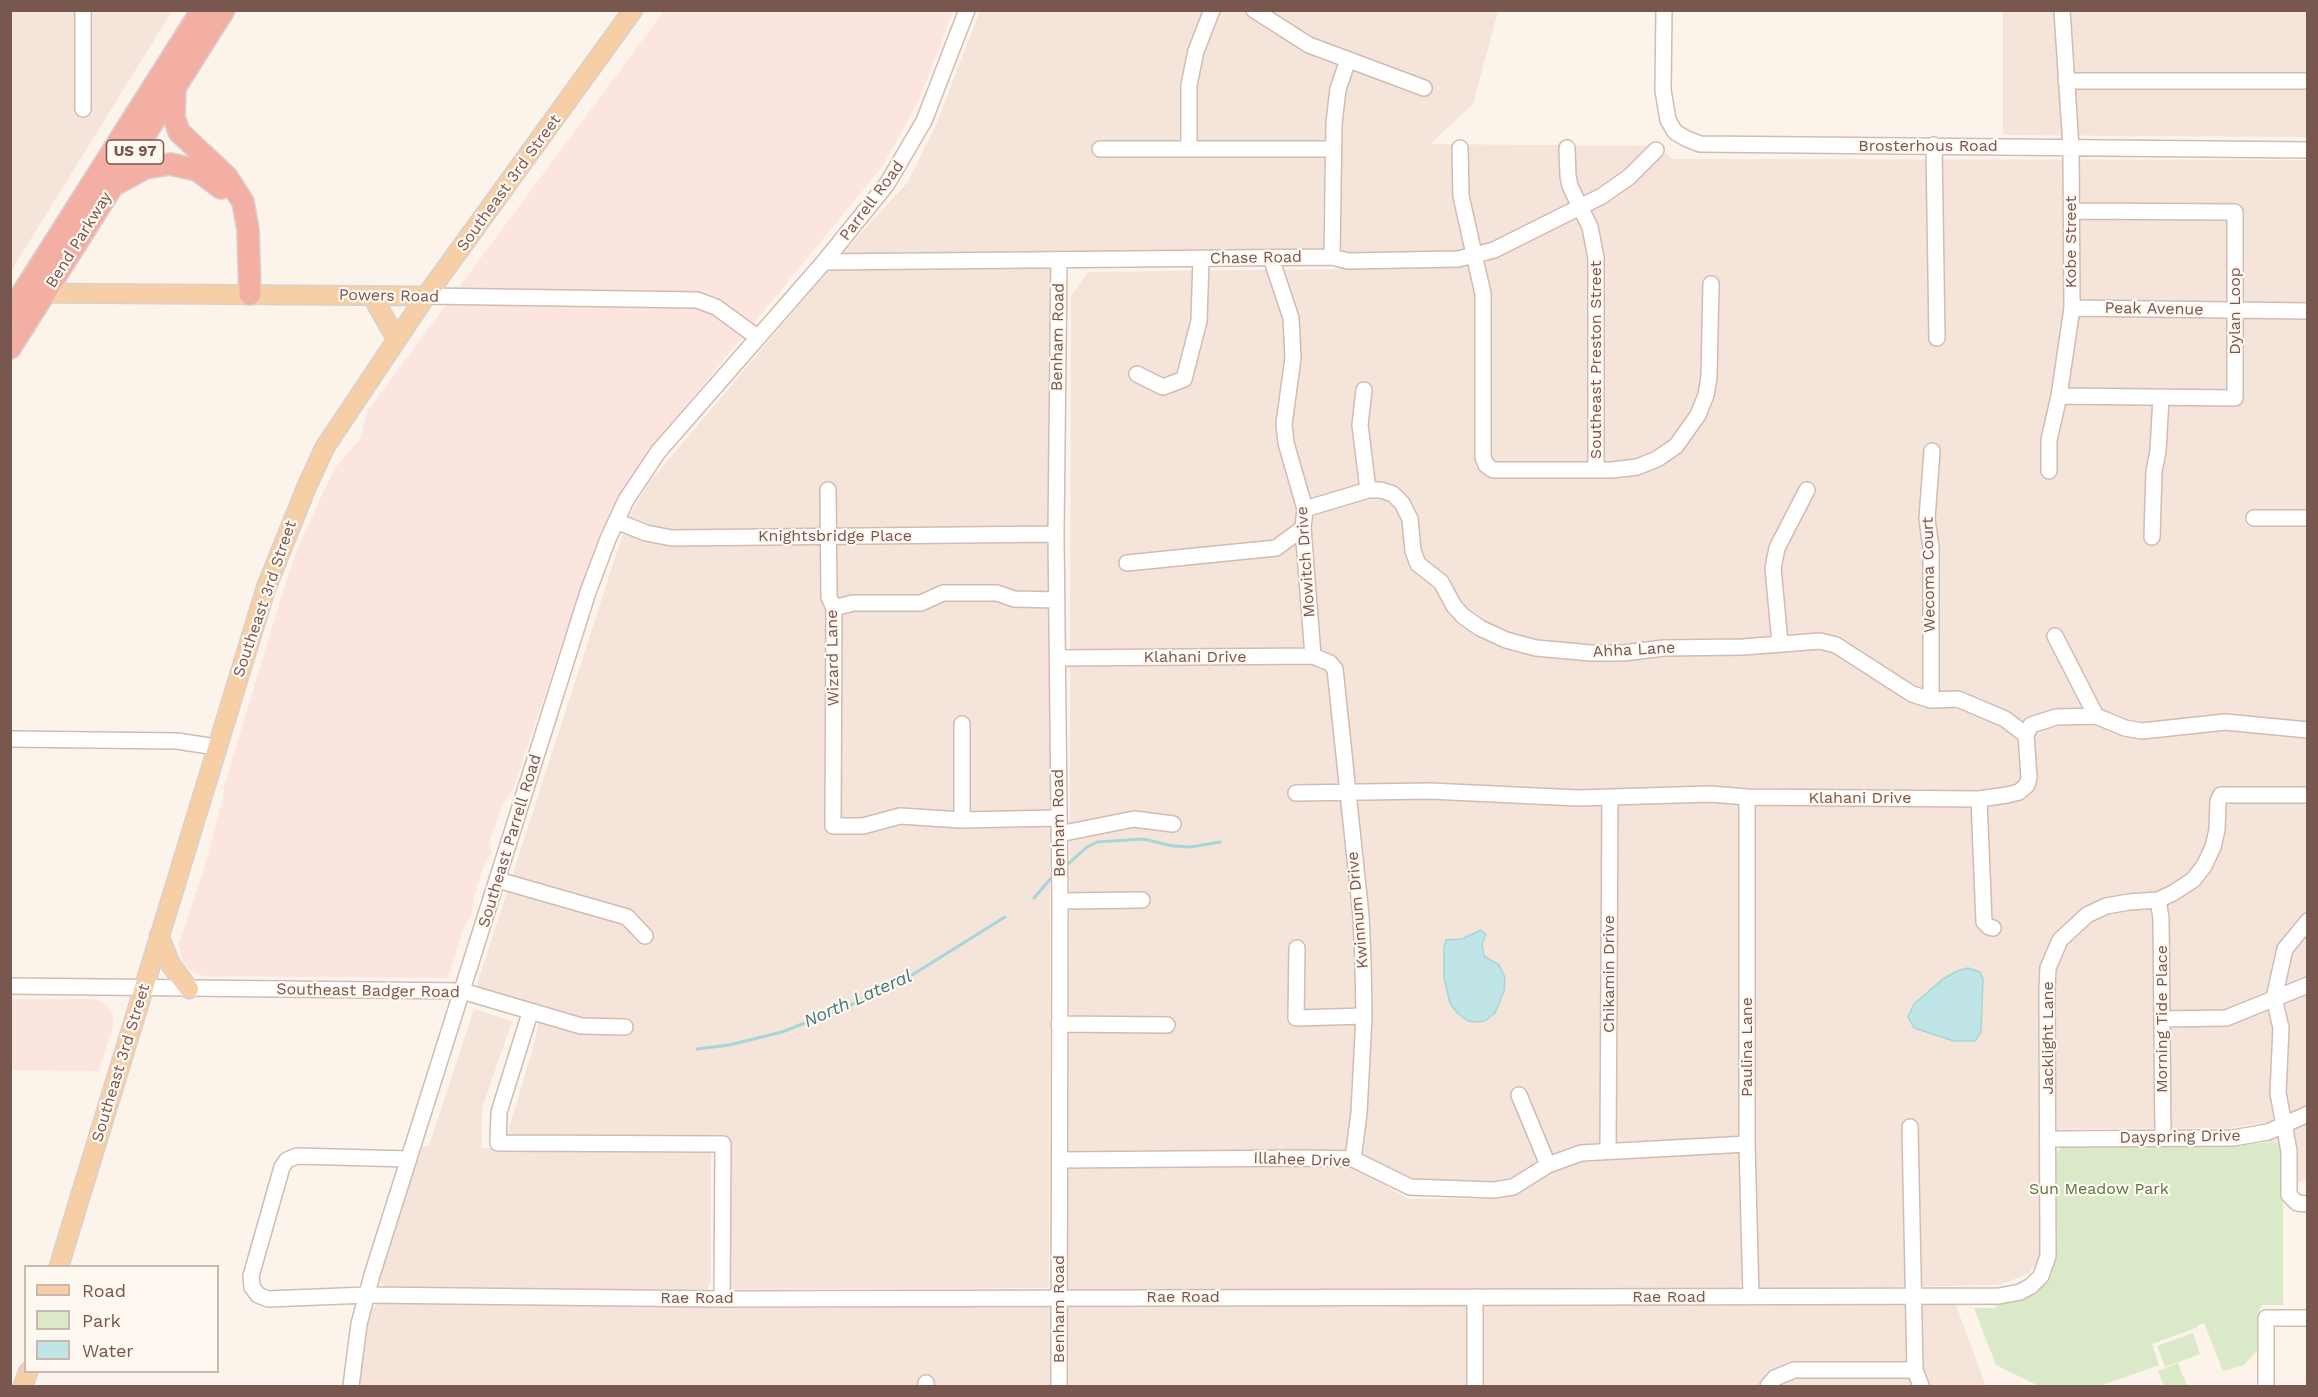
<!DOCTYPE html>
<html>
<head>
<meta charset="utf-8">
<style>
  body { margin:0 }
  #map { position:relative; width:2318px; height:1397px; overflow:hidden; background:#fcf3eb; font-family:"Work Sans",sans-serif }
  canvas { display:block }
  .frame { position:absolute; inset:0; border:12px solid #77574e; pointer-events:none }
  .legend { position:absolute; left:24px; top:1265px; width:195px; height:108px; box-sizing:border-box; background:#fef8f1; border:2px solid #c8b8b0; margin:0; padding:8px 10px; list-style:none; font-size:18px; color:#77574e }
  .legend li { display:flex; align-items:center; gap:12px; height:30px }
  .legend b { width:30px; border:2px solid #c8b8b0 }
</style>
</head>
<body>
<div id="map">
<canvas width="2318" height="1397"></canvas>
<div class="frame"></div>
<ul class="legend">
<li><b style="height:8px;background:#f7cfa6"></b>Road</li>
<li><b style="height:16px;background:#daeac9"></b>Park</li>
<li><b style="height:16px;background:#bfe5e6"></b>Water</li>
</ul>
</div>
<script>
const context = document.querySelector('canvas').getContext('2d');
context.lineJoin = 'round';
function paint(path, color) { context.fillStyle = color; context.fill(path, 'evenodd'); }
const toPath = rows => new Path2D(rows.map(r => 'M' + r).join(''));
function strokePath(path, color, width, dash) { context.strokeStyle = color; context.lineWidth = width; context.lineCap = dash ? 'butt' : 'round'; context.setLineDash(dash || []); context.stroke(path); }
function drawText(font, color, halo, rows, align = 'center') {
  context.font = font + ' "Work Sans",sans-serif'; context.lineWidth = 4.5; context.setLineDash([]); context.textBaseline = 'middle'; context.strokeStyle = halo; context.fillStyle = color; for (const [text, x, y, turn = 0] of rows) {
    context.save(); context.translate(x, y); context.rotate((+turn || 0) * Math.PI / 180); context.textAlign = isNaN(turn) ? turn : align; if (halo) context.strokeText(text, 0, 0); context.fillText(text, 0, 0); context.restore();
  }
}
paint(toPath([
  [10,11,172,11,11,271,10,271],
  [980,11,1498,11,1473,104,1430,144,1654,146,1673,159,2307,160,2308,1177,2284,1190,2276,1143,2264,1144,2261,1123,2229,1128,2040,1129,2041,1256,2029,1273,2000,1285,1758,1289,1751,1141,1734,1137,1600,1143,1571,1146,1512,1178,1483,1182,1417,1179,1342,1150,1069,1151,1071,296,1088,272,1340,269,1340,143,1325,141,1323,248,1052,252,1049,1288,728,1289,728,1137,507,1135,536,1037,541,1007,476,988,628,518,649,483,842,254,908,182,936,125],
  [2003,11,2307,11,2307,137,2003,135],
  [474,1009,512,1021,482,1108,481,1148,706,1148,711,1151,711,1283,706,1290,385,1288,379,1280,405,1195,423,1146,429,1146],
  [1731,1150,1738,1152,1741,1158,1742,1280,1739,1288,1734,1291,1072,1292,1065,1282,1068,1175,1068,1168,1073,1164,1348,1166,1358,1169,1408,1199,1499,1199,1515,1195,1567,1163,1586,1159],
  [385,1303,1955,1303,1986,1386,359,1386,364,1337,370,1310,377,1305]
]), '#f4e4d9');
paint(toPath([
  [664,11,953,11,920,98,882,167,656,442,644,457,612,511,595,546,513,789,503,804,490,839,491,853,482,870,474,898,471,917,464,926,448,978,204,976,192,972,181,960,179,944,202,875,223,799,224,787,286,581,297,550,321,497,335,468,360,439,368,410],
  [11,999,94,999,104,1003,111,1010,114,1023,99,1071,11,1070]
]), '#fce4df');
paint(toPath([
  [2260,1143,2276,1143,2283,1153,2283,1305,2262,1305,2260,1308,2257,1351,2244,1365,2223,1371,2204,1323,2198,1325,2198,1327,2152,1344,2159,1365,2100,1386,2039,1386,1996,1365,1974,1308,1996,1308,1997,1303,2026,1299,2041,1288,2052,1274,2057,1247,2056,1161,2054,1154,2066,1144,2071,1147,2141,1146,2147,1144,2228,1146],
  [2193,1333,2200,1354,2165,1367,2157,1346],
  [2178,1363,2187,1386,2164,1386,2158,1371]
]), '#daeac9');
const water = toPath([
  [1481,930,1486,934,1482,944,1484,956,1499,965,1505,977,1504,991,1495,1013,1485,1021,1477,1022,1468,1021,1458,1014,1450,1003,1444,978,1444,948,1446,940,1462,939,1481,930],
  [1968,968,1980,972,1983,979,1981,1032,1975,1041,1954,1041,1914,1028,1908,1017,1914,1004,1943,979,1957,971,1968,968]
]);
paint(water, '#bfe5e6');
strokePath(water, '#a6d6d7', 1.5);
strokePath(toPath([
  [1067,865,1087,847,1097,842,1143,839,1173,846,1191,847,1220,842],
  [1034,898,1053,876],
  [697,1049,729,1045,782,1032,853,1004,904,980,1005,917]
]), '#a6d6d7', 3);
const minor = toPath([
  [1254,10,1309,45,1424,88],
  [1664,10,1663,90,1668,120,1675,132,1687,139,1700,144,2308,150],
  [2066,81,2308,81],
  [83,109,83,10],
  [1934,145,1937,338],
  [1189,148,1189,85,1196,51,1212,10],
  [1460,148,1461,196,1483,294,1483,457,1486,465,1493,470,1612,470,1637,467,1657,459,1676,446,1698,415,1706,395,1709,377,1711,284],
  [1567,148,1568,176,1570,186,1590,227,1596,258,1596,470],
  [1100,149,1333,149],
  [1332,257,1334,123,1338,89,1348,60],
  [1271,258,1291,318,1293,358,1284,424,1286,443,1305,509,1303,528,1313,656],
  [1059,260,1056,534,1060,901,1059,1386],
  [824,262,1332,257,1348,261,1458,259,1494,250,1602,196,1629,177,1656,150],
  [426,296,697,300,716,307,757,337],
  [2072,308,2308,311],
  [1137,374,1163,387,1184,379,1199,321,1201,259],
  [1364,390,1360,425,1368,490],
  [2059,396,2235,398,2235,212,2071,211],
  [2049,471,2049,440,2059,396,2072,308,2071,147,2062,10],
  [828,490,829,597,834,608,833,826,863,826,900,816,962,820,1057,818],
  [1305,509,1368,490,1381,490,1393,494,1402,503,1410,519,1413,551,1418,564,1441,582,1454,606,1463,616,1480,628,1506,640,1536,648,1591,653,1623,653,1664,648,1743,647,1820,641,1836,645,1912,694,1931,700,1958,699,2005,719,2026,735],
  [2254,518,2308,518],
  [616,521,646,533,672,538,1056,534],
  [2152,537,2154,471,2158,451,2161,397],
  [1127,563,1276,548,1303,528],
  [834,608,853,603,921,603,943,593,997,593,1014,599,1057,600],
  [2055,636,2096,716],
  [1780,643,1773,568,1777,548,1807,490],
  [1058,658,1313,656,1330,663,1335,669,1361,916,1363,962,1364,1016,1359,1113,1353,1159],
  [1931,700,1931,548,1927,519,1932,451],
  [962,724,962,820],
  [10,739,177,741,216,747],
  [1296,793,1430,791,1578,798,1710,794,1747,797,1979,799,2007,795,2019,792,2027,785,2029,778,2026,735,2031,725,2056,717,2096,716,2125,728,2142,731,2225,722,2308,730],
  [1747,797,1747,1144,1751,1297],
  [1979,799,1984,922,1989,927,1993,928],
  [1059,834,1134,819,1173,824],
  [498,880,627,917,645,936],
  [2158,900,2161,918,2163,1138],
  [1060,901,1142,900],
  [2308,921,2285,949,2274,998,2281,1028,2278,1093,2289,1151,2289,1195,2297,1203,2308,1204],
  [1297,948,1296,1018,1364,1016],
  [10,986,462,991,581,1026,625,1027],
  [530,1013,499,1112,498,1143,723,1144,722,1299],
  [2162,1019,2226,1018,2308,985],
  [1059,1024,1167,1025],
  [1519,1095,1548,1165],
  [1910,1127,1915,1370,1921,1386],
  [2048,1139,2233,1138,2268,1132,2308,1114],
  [1608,1150,1610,798],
  [409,1159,297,1156,287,1160,282,1167,251,1276,252,1287,258,1295,268,1299,367,1295,722,1299,1999,1296,2020,1292,2031,1286,2041,1276,2048,1256,2047,990,2048,968,2060,940,2087,915,2106,906,2129,902,2158,900,2173,893,2193,880,2204,866,2213,847,2217,830,2218,801,2221,795,2308,795],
  [1059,1160,1306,1158,1353,1159,1410,1187,1494,1190,1513,1187,1548,1165,1581,1153,1747,1144],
  [1475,1297,1475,1386],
  [351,1386,359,1324,372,1275,588,592,608,539,626,500,658,452,824,262,887,184,924,121,967,10],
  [926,1386,926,1383],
  [1768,1386,1775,1378,1794,1370,1915,1370],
  [2266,1386,2266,1318,2308,1318]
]);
const major = toPath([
  [32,293,426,296],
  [372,296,397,340],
  [159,936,171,965,189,989],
  [59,1266,266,588,307,486,325,447,426,296,633,10],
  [23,1386,28,1372]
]);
const highway = toPath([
  [175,88,174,117,179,132,227,177,243,202,248,230,250,294],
  [116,184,145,168,170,164,197,170,221,188],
  [10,313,202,10],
  [10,348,224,10]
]);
strokePath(minor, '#d1bcb3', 18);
strokePath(major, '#d9d0cd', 21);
strokePath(highway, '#d9d0cd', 24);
strokePath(minor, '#fff', 15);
strokePath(major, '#f7cfa6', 18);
strokePath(highway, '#f3afa4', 21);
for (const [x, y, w] of [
  [135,152,57]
]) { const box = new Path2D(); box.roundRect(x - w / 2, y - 12, w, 24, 4.5); context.fillStyle = '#fef8f1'; context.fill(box); strokePath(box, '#77574e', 1.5); }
drawText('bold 15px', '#77574e', null, [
  ["US 97",135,152]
]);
drawText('16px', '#77574e', '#fef8f1', [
  ["Brosterhous Road",1928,146],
  ["Southeast 3rd Street",509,183,-54],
  ["Parrell Road",872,201,-53],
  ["Bend Parkway",79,240,-58],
  ["Kobe Street",2071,242,-90],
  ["Chase Road",1256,258,-1],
  ["Powers Road",389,296,1],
  ["Peak Avenue",2154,309,1],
  ["Dylan Loop",2235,311,-90],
  ["Benham Road",1058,337,-89],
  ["Southeast Preston Street",1596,360,-90],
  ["Knightsbridge Place",835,536],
  ["Mowitch Drive",1306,562,-94],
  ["Wecoma Court",1929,575,-91],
  ["Southeast 3rd Street",265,599,-71],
  ["Ahha Lane",1634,650,-3],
  ["Klahani Drive",1195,657],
  ["Wizard Lane",833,658,-91],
  ["Klahani Drive",1860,798],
  ["Benham Road",1059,823,-91],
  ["Southeast Parrell Road",510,841,-73],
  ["Kwinnum Drive",1358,910,-95],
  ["Chikamin Drive",1609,974,-90],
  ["Southeast Badger Road",368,991,1],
  ["Morning Tide Place",2162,1019,-90],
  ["Jacklight Lane",2048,1038,-90],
  ["Paulina Lane",1747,1047,-90],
  ["Southeast 3rd Street",121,1063,-73],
  ["Dayspring Drive",2180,1137,-1],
  ["Illahee Drive",1302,1160,2],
  ["Rae Road",1183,1297],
  ["Rae Road",1669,1297],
  ["Rae Road",697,1298],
  ["Benham Road",1059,1309,-90]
]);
drawText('16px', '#587643', '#fef8f1', [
  ["Sun Meadow Park",2099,1189]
]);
drawText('italic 18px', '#42787b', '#fef8f1', [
  ["North Lateral",858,999,-24]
]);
</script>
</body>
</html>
